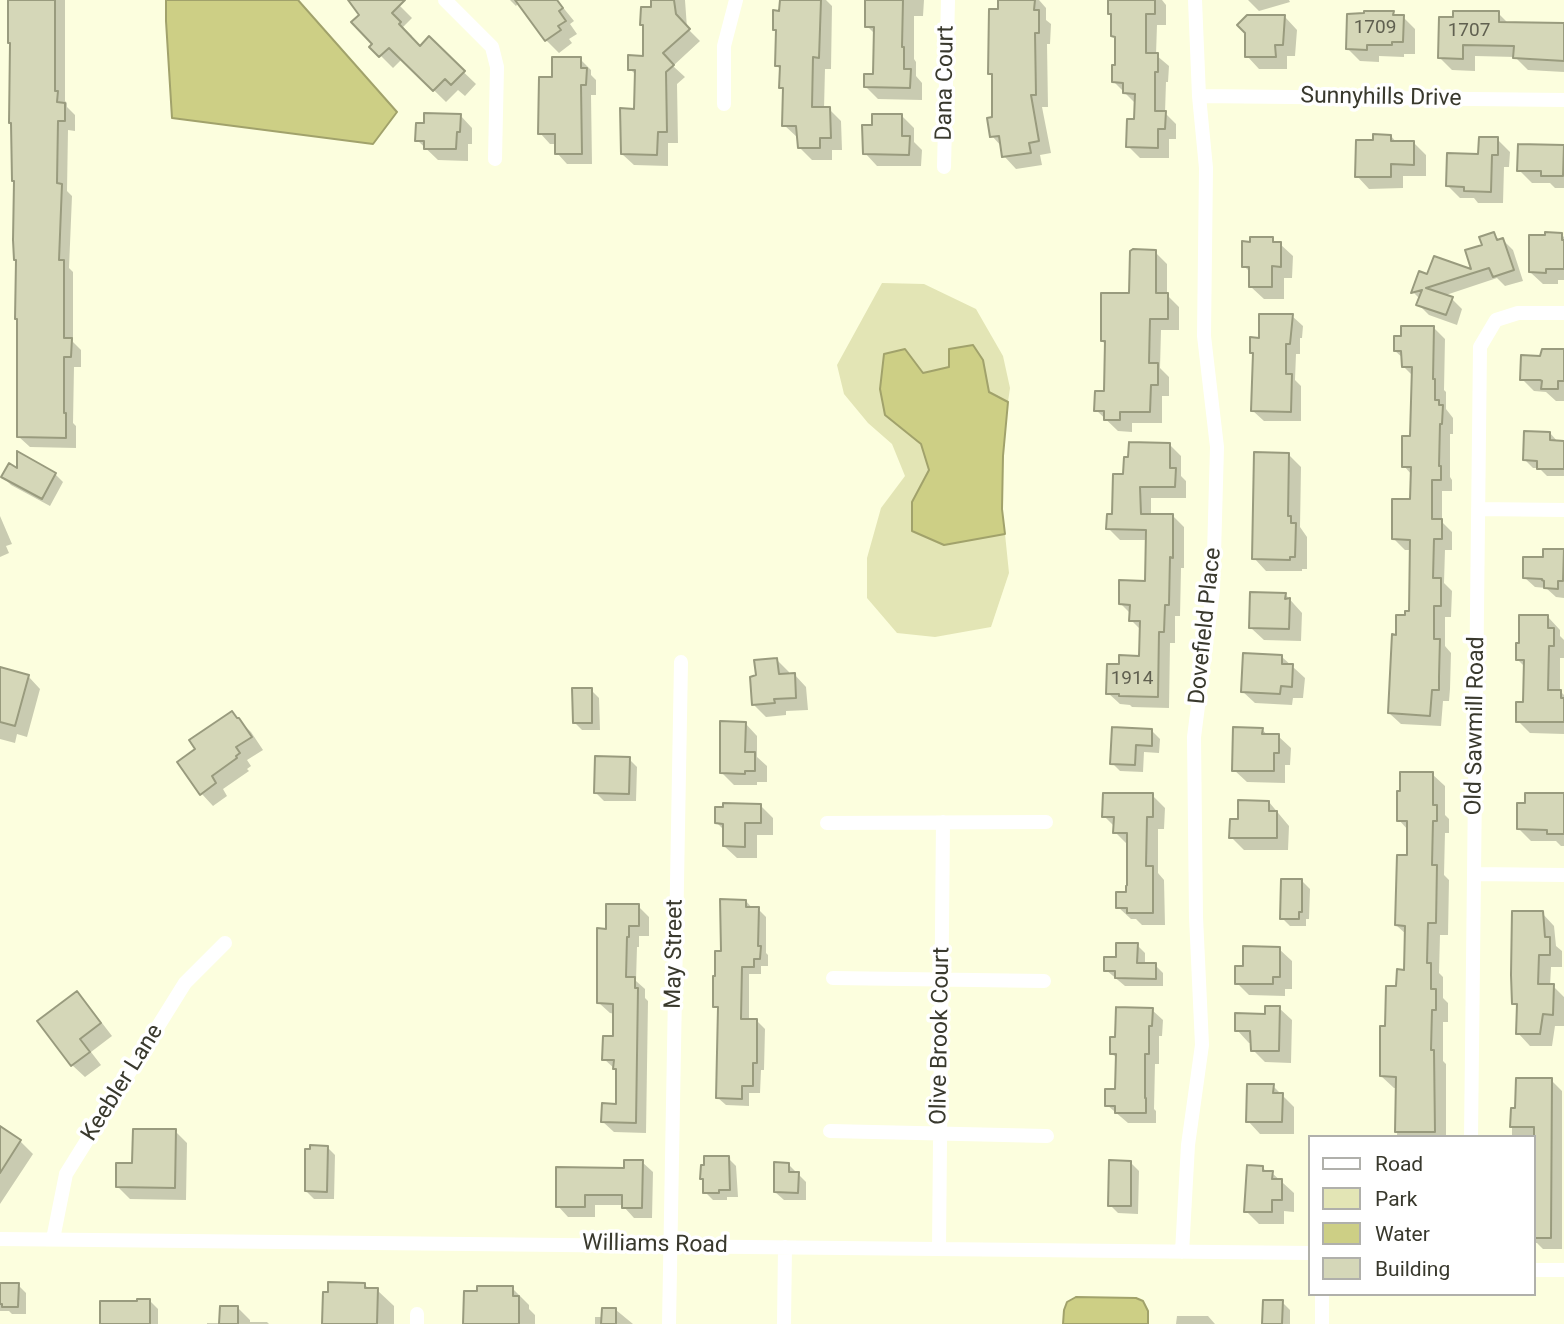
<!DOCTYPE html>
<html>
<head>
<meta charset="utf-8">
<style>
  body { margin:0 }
  #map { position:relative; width:1564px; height:1324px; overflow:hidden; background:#fcfede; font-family:Roboto,sans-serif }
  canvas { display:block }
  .legend { position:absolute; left:1308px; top:1135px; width:228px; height:161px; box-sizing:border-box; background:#fff; border:2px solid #b0b0ab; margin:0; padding:9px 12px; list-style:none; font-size:21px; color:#39392d }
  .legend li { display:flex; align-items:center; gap:14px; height:35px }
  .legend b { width:35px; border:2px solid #b0b0ab }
</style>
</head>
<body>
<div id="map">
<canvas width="1564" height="1324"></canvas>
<ul class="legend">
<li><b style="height:9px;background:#fff"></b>Road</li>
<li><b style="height:19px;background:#e3e5b5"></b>Park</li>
<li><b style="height:19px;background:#cdcf85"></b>Water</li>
<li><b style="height:19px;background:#d5d7b8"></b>Building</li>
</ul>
</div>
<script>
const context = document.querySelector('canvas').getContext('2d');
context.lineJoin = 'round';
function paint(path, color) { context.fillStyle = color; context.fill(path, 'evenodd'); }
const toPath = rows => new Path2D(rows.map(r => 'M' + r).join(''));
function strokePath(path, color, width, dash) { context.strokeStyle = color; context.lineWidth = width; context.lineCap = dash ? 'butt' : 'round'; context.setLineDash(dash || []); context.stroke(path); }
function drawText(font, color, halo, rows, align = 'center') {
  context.font = font + ' Roboto,sans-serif'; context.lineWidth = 7; context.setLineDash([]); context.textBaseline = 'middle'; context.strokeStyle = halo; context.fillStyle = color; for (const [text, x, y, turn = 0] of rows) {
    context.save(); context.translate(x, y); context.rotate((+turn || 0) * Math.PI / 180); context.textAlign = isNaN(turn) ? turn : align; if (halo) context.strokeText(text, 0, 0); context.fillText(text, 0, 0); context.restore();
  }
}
paint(toPath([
  [882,283,924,284,976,309,1003,356,1010,388,1008,402,989,392,983,360,922,373,886,415,921,444,929,470,912,502,944,545,1005,534,1009,573,991,627,935,637,897,633,867,598,867,558,881,508,905,476,892,444,868,423,844,394,837,365]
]), '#e3e5b5');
const water = toPath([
  [166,0,298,0,397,112,373,144,172,118,166,21,166,0],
  [973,345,983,360,989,392,1008,402,1003,456,1002,509,1005,534,944,545,912,531,912,502,929,470,921,444,885,415,880,389,884,354,905,349,923,373,949,367,949,349,973,345],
  [1076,1297,1136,1298,1143,1301,1148,1311,1148,1324,1063,1324,1064,1310,1067,1302,1076,1297]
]);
paint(water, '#cdcf85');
strokePath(water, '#a1a26b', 2);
paint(toPath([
  [9,0,65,0,65,101,67,103,67,107,75,115,75,131,68,130,67,191,72,196,69,268,73,272,73,342,81,350,81,367,74,367,73,423,76,426,76,448,30,447,19,437,16,182,12,45,9,42],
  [350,0,394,0,412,18,403,27,412,36,410,38,420,48,429,39,476,84,465,96,458,90,446,102,402,59,393,68,372,47,375,44,361,15],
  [510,0,557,0,574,21,570,24,577,34,569,39,572,43,559,53,546,40,519,2,516,6],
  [653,0,685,0,687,28,700,41,673,66,685,77,677,84,678,143,668,143,668,166,634,165,622,154,636,110,637,76,630,69,644,57,645,27,642,24,653,9],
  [781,0,826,0,832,6,831,69,825,69,824,109,829,109,841,121,842,150,832,150,832,160,812,160,800,148,798,138,784,125,784,91,781,87,781,70,777,66,778,32,774,29,781,12],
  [867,0,924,0,923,16,914,16,914,59,916,62,916,76,922,83,922,100,878,99,866,87,875,75,876,35,867,26],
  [1000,0,1039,0,1046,8,1046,20,1051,24,1050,44,1047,44,1048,107,1042,107,1051,153,1040,155,1042,165,1016,169,1004,156,1002,147,992,136,994,119,994,77,989,73,1000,11],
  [1110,0,1162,0,1166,5,1166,25,1157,25,1156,55,1169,66,1168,82,1166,82,1165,113,1176,124,1176,139,1169,139,1169,158,1140,158,1128,146,1136,121,1136,104,1114,82,1116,67,1117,40,1113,36,1113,16,1110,13],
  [1248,0,1289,0,1290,2,1259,11],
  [1393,13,1396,16,1403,17,1415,29,1415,54,1404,54,1404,57,1379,56,1379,62,1360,61,1348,49],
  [1498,13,1509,24,1564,24,1564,72,1528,70,1515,57,1475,56,1475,71,1452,70,1440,58],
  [1285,17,1297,30,1295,56,1287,56,1287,69,1259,69,1247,56],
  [580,59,591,70,591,75,596,80,596,95,591,95,592,164,567,164,557,153,557,144,550,144,540,133,553,79],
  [460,115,472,128,472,144,468,144,468,161,438,160,417,140],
  [902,116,914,128,914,142,922,150,921,166,877,166,865,153,874,127],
  [1391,136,1397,143,1414,143,1426,155,1426,176,1403,176,1403,188,1369,189,1357,176],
  [1497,139,1510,152,1509,167,1504,167,1503,203,1478,203,1474,198,1460,198,1448,186],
  [1520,146,1564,146,1564,188,1555,188,1550,183,1532,183,1519,170],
  [1494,234,1500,241,1503,240,1513,250,1523,281,1505,286,1497,278,1443,296,1452,299,1462,309,1457,325,1429,315,1418,304,1420,299,1413,292,1420,273,1428,276,1474,272,1484,246],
  [1561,234,1564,237,1564,280,1558,280,1558,284,1543,284,1530,272],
  [1272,239,1277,244,1280,244,1293,256,1292,278,1284,278,1284,299,1264,299,1251,287,1251,273,1244,266],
  [1155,252,1167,264,1167,295,1179,307,1179,330,1161,330,1160,368,1169,377,1169,396,1162,396,1162,423,1132,423,1132,432,1118,431,1096,410,1105,392,1106,345,1102,341,1131,295],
  [1292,316,1303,326,1302,338,1300,338,1300,354,1296,354,1295,380,1301,386,1301,421,1264,421,1253,411,1254,355,1252,352],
  [1433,327,1445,339,1444,390,1446,392,1446,409,1453,418,1453,434,1450,434,1450,477,1452,480,1452,491,1442,491,1442,522,1452,532,1452,550,1445,550,1444,583,1452,591,1451,617,1445,617,1445,646,1451,653,1450,689,1449,701,1443,701,1441,726,1401,724,1389,713,1398,636,1407,617,1411,613,1412,550,1405,550,1394,539,1412,501,1412,475,1404,466,1412,438,1413,376,1403,366,1403,358,1395,351,1403,337],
  [1564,351,1564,401,1556,401,1546,392,1534,391,1522,379,1541,357],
  [1550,433,1558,442,1564,442,1564,476,1547,476,1539,468,1533,468,1525,460],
  [1170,445,1181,456,1181,476,1186,481,1186,498,1151,498,1151,516,1173,516,1184,527,1184,568,1181,568,1180,616,1175,616,1175,643,1170,643,1169,708,1132,707,1130,705,1120,704,1108,693,1121,666,1141,658,1142,631,1131,620,1131,614,1121,604,1147,582,1147,540,1120,540,1108,528,1114,516,1125,476],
  [1288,454,1301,467,1300,527,1307,537,1307,569,1302,569,1302,571,1266,571,1254,558],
  [18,471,55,474,63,482,50,506,11,485,3,477],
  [0,516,12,544,6,546,9,553,0,557],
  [1544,551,1564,551,1564,598,1556,597,1546,588,1535,587,1525,578,1544,559],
  [1285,594,1302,613,1301,641,1264,640,1251,628],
  [1548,617,1560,630,1560,636,1564,640,1564,658,1560,658,1560,691,1564,695,1564,734,1530,733,1518,721,1525,704,1526,668,1518,660],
  [1282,657,1305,678,1303,698,1293,698,1292,705,1255,703,1242,691],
  [777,660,789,672,789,675,794,674,806,687,808,710,786,711,786,715,766,717,753,704,757,677],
  [0,669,28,676,40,689,27,737,17,734,15,743,0,739],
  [591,690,599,698,600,730,582,730,574,722],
  [231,713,251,732,263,750,247,760,251,766,247,769,249,771,223,789,227,796,213,806,201,793,197,749],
  [745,723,757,736,757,757,767,766,767,782,757,782,757,785,734,785,721,772],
  [1262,729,1268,736,1278,736,1291,748,1290,765,1285,765,1285,783,1247,782,1234,770],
  [1152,731,1160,739,1159,753,1144,752,1143,772,1120,771,1112,763],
  [629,759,637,767,636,801,604,801,596,793],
  [1432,774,1445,786,1445,815,1449,819,1449,833,1445,833,1444,875,1449,880,1448,935,1440,935,1439,973,1443,977,1443,998,1448,1003,1448,1022,1443,1022,1443,1061,1446,1064,1446,1137,1397,1137,1398,1088,1394,1088,1381,1076,1387,1027,1398,988,1406,971,1407,935,1396,925,1408,856,1408,830,1399,820],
  [1152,795,1165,808,1164,829,1158,829,1158,873,1164,880,1165,925,1142,925,1136,919,1131,919,1118,907,1128,893,1129,846,1115,832,1115,827,1104,816],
  [1564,795,1564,846,1561,846,1556,841,1531,841,1518,828],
  [1269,802,1289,826,1288,850,1244,850,1231,837,1240,820],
  [761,806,773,818,773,835,757,835,757,858,737,858,724,846,725,831,717,823],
  [1302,881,1310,889,1309,919,1306,919,1306,926,1290,926,1282,918],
  [746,901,753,909,758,909,766,917,766,953,768,955,768,966,761,966,761,974,749,974,749,1021,757,1021,765,1029,764,1070,761,1070,760,1093,749,1093,749,1106,726,1105,718,1098,720,1011,715,1006,723,953],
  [638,906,649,917,649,936,639,936,639,947,637,947,636,981,645,989,645,998,648,1001,646,1133,614,1132,603,1122,617,1105,616,1070,604,1059,615,1038,615,1014,610,1013,599,1003,607,930],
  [1542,913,1554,926,1556,946,1562,951,1562,967,1551,967,1550,986,1553,986,1564,997,1564,1026,1555,1026,1552,1046,1530,1046,1518,1033,1518,1008,1514,1003],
  [1137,945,1145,953,1145,965,1155,965,1163,973,1163,986,1125,986,1106,970,1117,959],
  [1279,949,1292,961,1292,989,1285,989,1285,996,1249,995,1237,983,1245,967],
  [77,994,89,1006,112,1036,91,1052,101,1065,85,1077,72,1065],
  [1279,1008,1292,1020,1291,1063,1265,1062,1253,1050,1252,1043,1249,1043,1237,1030],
  [1152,1010,1163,1020,1162,1036,1159,1036,1159,1064,1155,1064,1154,1109,1156,1111,1156,1123,1128,1123,1107,1105,1117,1091,1118,1059,1111,1053,1117,1039],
  [1551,1080,1562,1091,1562,1249,1543,1249,1537,1243,1534,1243,1534,1137,1512,1137,1512,1109,1517,1109],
  [1273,1086,1294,1107,1294,1134,1260,1134,1248,1121],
  [0,1128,20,1141,33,1154,0,1204],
  [175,1131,187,1143,186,1200,130,1199,118,1187,134,1165],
  [327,1147,335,1155,334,1199,314,1199,306,1191],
  [728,1158,736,1166,738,1197,727,1197,727,1200,713,1200,705,1192,705,1181,702,1179],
  [642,1162,653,1172,652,1218,634,1218,624,1207,624,1205,595,1205,595,1217,568,1217,558,1206],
  [1131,1163,1139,1171,1138,1214,1118,1213,1110,1205],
  [788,1164,806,1182,806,1200,784,1200,775,1192],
  [1262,1167,1268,1173,1272,1173,1294,1193,1294,1212,1284,1211,1284,1224,1259,1224,1246,1211],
  [364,1284,370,1290,377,1290,394,1306,394,1324,324,1324],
  [0,1285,18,1285,26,1293,26,1314,12,1314,9,1311,0,1311],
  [512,1288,529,1305,529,1309,535,1315,535,1324,465,1324],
  [150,1301,158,1309,158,1324,102,1324],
  [1282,1302,1290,1310,1290,1324,1264,1324],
  [238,1308,250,1320,250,1322,267,1322,269,1324,207,1324,207,1323,221,1323],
  [616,1310,633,1324,595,1324,595,1317,603,1317],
  [1177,1316,1208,1316,1215,1324,1237,1324,1176,1324]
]), '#0003');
const building = toPath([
  [8,0,55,0,55,91,58,91,57,102,65,103,65,121,58,121,57,183,62,184,59,260,64,260,64,338,72,338,71,357,64,357,64,413,66,413,66,438,17,437,17,319,15,319,16,260,14,260,13,240,14,181,12,181,11,123,9,123,10,43,8,43,8,0],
  [348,0,405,0,392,13,401,22,399,24,420,46,429,36,465,71,451,85,445,79,433,91,389,48,379,57,369,47,372,44,351,22,359,15,348,0],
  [515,0,557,0,563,8,559,11,566,21,558,26,561,30,545,41,515,0],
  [651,0,674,0,676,14,690,29,663,53,674,65,666,72,667,132,658,132,657,155,621,154,620,108,634,109,635,70,628,70,628,55,643,56,643,25,640,25,641,7,651,7,651,0],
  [780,0,821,0,819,58,813,57,812,107,830,107,831,138,820,138,820,148,798,148,796,126,782,126,783,88,779,88,780,66,775,66,776,30,773,30,773,10,779,11,780,0],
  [865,0,903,0,902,47,904,47,904,69,911,69,910,88,864,87,864,74,873,74,874,27,865,27,865,0],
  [998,0,1035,0,1034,10,1039,10,1039,33,1035,33,1036,95,1031,95,1039,141,1029,143,1031,153,1002,157,999,136,990,137,987,118,992,117,992,74,988,74,989,9,998,9,998,0],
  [1108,0,1155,0,1155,14,1146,14,1146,53,1158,53,1158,72,1155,72,1155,111,1166,111,1165,129,1158,129,1158,148,1126,147,1127,119,1134,119,1135,94,1123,93,1123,83,1112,82,1112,65,1115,65,1115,37,1111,36,1111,14,1108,14,1108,0],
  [1364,11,1394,11,1393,15,1404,15,1403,42,1392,42,1392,45,1367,45,1367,50,1346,49,1347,14,1364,13,1364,11],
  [1453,11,1499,11,1499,22,1564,23,1564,61,1513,58,1514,46,1463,45,1463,59,1438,58,1439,17,1453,17,1453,11],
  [1247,15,1285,15,1283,45,1275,45,1276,57,1245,57,1245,33,1237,25,1247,15],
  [552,57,581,57,581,68,587,68,586,85,581,85,582,154,555,154,555,134,538,134,539,77,552,77,552,57],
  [424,113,461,114,460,132,457,132,456,149,424,149,424,141,415,141,416,123,424,123,424,113],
  [872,114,902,114,902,136,910,136,909,155,863,154,862,125,872,125,872,114],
  [1373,134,1391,135,1391,141,1414,141,1414,165,1391,164,1391,177,1355,177,1356,140,1373,140,1373,134],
  [1479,137,1498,137,1498,155,1492,155,1491,192,1464,191,1464,187,1446,186,1447,153,1478,154,1479,137],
  [1518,144,1564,145,1563,176,1541,176,1541,171,1517,171,1518,144],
  [1494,232,1497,240,1503,238,1514,270,1493,277,1489,268,1426,288,1453,297,1446,315,1416,305,1422,290,1411,293,1419,271,1427,274,1434,256,1471,269,1465,250,1482,245,1479,237,1494,232],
  [1545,232,1562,233,1562,240,1564,240,1564,269,1546,269,1546,273,1529,272,1529,235,1545,235,1545,232],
  [1250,237,1273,237,1273,242,1281,242,1281,267,1272,266,1272,287,1249,287,1249,267,1242,267,1242,241,1250,242,1250,237],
  [1133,249,1156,250,1156,293,1168,293,1168,319,1150,319,1149,363,1158,363,1158,385,1151,385,1150,412,1120,412,1120,420,1104,420,1104,411,1094,411,1095,391,1104,391,1105,341,1101,341,1101,293,1129,293,1130,251,1133,249],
  [1259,314,1293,314,1290,344,1286,344,1286,374,1292,374,1291,412,1251,411,1253,353,1250,353,1250,337,1259,338,1259,314],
  [1401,326,1434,326,1433,379,1435,379,1435,400,1439,400,1439,405,1443,405,1442,424,1440,424,1439,466,1441,466,1441,480,1432,480,1432,519,1442,519,1442,539,1434,539,1433,578,1441,578,1441,606,1434,606,1434,639,1440,639,1439,677,1439,690,1432,690,1430,716,1388,713,1392,634,1396,635,1396,615,1405,615,1405,611,1409,611,1410,540,1392,539,1392,499,1410,499,1411,467,1402,467,1402,436,1410,436,1412,367,1402,367,1401,351,1394,351,1394,336,1401,336,1401,326],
  [1542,349,1564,349,1564,381,1558,381,1558,389,1541,389,1542,381,1540,380,1520,380,1521,355,1540,356,1542,349],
  [1524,431,1550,432,1550,440,1564,441,1564,469,1537,469,1537,461,1523,460,1524,431],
  [1129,442,1170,443,1170,468,1176,468,1175,487,1140,487,1141,514,1173,514,1173,558,1170,557,1169,605,1165,605,1164,632,1159,632,1158,697,1119,696,1119,694,1106,694,1107,664,1119,664,1119,655,1139,656,1140,621,1129,621,1130,605,1119,604,1119,580,1145,581,1146,530,1106,529,1107,514,1112,514,1113,474,1123,474,1124,457,1128,457,1129,442],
  [17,451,56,473,42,499,1,477,9,463,17,468,17,451],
  [1254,452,1289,453,1288,516,1291,516,1291,523,1296,523,1295,557,1290,557,1290,560,1252,559,1254,452],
  [1543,549,1564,549,1563,581,1558,581,1558,589,1544,588,1544,581,1542,580,1542,579,1523,578,1523,557,1543,557,1543,549],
  [1250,592,1286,593,1285,599,1290,598,1289,629,1249,628,1250,592],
  [1519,615,1548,615,1548,628,1554,628,1554,646,1549,646,1548,690,1561,690,1561,698,1564,698,1564,722,1516,722,1516,702,1523,702,1524,660,1516,660,1516,643,1519,643,1519,615],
  [1243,653,1282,655,1282,664,1293,664,1292,687,1281,686,1280,694,1241,692,1243,653],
  [777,658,779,674,795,673,796,698,774,699,775,703,752,705,750,677,756,675,754,660,777,658],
  [0,667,29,675,15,726,0,722,0,667],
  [572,688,592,688,592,723,573,723,572,688],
  [232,711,237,718,239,718,252,737,236,747,240,753,236,756,237,758,212,776,216,783,200,795,177,762,195,749,189,740,232,711],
  [720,721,746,722,745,752,755,752,755,771,745,771,745,774,720,773,720,721],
  [1112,727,1152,729,1152,746,1136,745,1135,765,1110,764,1112,727],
  [1233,727,1263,728,1262,734,1279,734,1279,753,1274,753,1274,771,1232,771,1233,727],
  [595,756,630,757,629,794,594,793,595,756],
  [1400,772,1433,772,1433,805,1437,805,1437,821,1433,821,1432,865,1437,865,1436,923,1428,923,1427,963,1431,963,1431,989,1436,989,1436,1010,1432,1010,1431,1050,1434,1050,1435,1132,1395,1132,1396,1077,1380,1076,1380,1026,1385,1026,1386,986,1396,986,1397,969,1404,970,1405,926,1395,925,1397,855,1407,855,1407,821,1397,821,1397,791,1400,791,1400,772],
  [1103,793,1153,793,1153,817,1147,817,1146,866,1153,866,1153,913,1127,913,1127,908,1116,908,1116,892,1126,892,1126,886,1127,885,1127,833,1113,833,1114,817,1102,817,1103,793],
  [1525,793,1564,793,1564,834,1547,834,1547,830,1517,829,1517,803,1525,803,1525,793],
  [1238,800,1269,801,1269,811,1277,811,1277,838,1229,838,1230,819,1238,819,1238,800],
  [723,803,761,804,761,823,745,823,745,847,723,846,723,824,715,823,715,807,723,807,723,803],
  [1281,879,1302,879,1302,912,1299,912,1299,919,1280,919,1281,879],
  [720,899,746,900,746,907,759,907,758,946,761,946,760,959,754,959,754,967,742,967,741,1019,757,1019,757,1063,753,1063,753,1086,742,1086,742,1099,716,1098,718,1007,713,1007,713,976,715,976,715,951,721,951,720,899],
  [606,904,639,904,639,926,629,926,629,937,627,937,626,977,635,977,635,988,638,988,636,1123,601,1122,602,1103,616,1104,616,1069,613,1069,614,1060,602,1060,603,1036,613,1036,613,1004,597,1003,597,928,606,929,606,904],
  [1512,911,1543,911,1545,937,1550,937,1550,955,1539,955,1538,984,1554,984,1553,1015,1543,1014,1540,1034,1516,1034,1517,1004,1512,1004,1511,975,1512,911],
  [1116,943,1138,943,1137,963,1156,963,1156,979,1115,978,1115,971,1104,971,1104,957,1116,957,1116,943],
  [1243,946,1280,947,1280,977,1273,977,1273,984,1235,984,1235,966,1243,966,1243,946],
  [77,991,101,1023,80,1039,90,1052,71,1066,37,1021,77,991],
  [1265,1006,1280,1006,1279,1051,1251,1051,1250,1031,1235,1031,1235,1013,1265,1014,1265,1006],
  [1116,1007,1153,1008,1152,1026,1149,1026,1149,1054,1145,1054,1145,1098,1146,1098,1146,1113,1115,1113,1115,1106,1105,1106,1105,1089,1115,1089,1116,1054,1110,1054,1110,1037,1115,1037,1116,1007],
  [1516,1078,1552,1078,1551,1238,1534,1238,1534,1127,1510,1127,1511,1108,1515,1108,1516,1078],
  [1247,1084,1274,1084,1273,1093,1283,1093,1282,1122,1246,1122,1247,1084],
  [0,1126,21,1140,0,1173,0,1126],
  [133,1129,176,1129,175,1188,116,1187,116,1163,132,1163,133,1129],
  [310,1145,328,1146,327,1192,305,1191,305,1149,310,1149,310,1145],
  [704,1156,729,1156,730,1190,719,1190,719,1193,703,1193,703,1179,700,1179,701,1165,704,1165,704,1156],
  [624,1160,643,1160,642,1208,622,1208,622,1195,585,1195,585,1207,556,1207,556,1167,624,1168,624,1160],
  [1109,1160,1131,1161,1131,1206,1108,1206,1109,1160],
  [774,1162,789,1163,789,1172,799,1172,798,1193,774,1192,774,1162],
  [1247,1165,1263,1166,1263,1171,1273,1171,1272,1179,1282,1179,1282,1200,1272,1200,1272,1212,1244,1212,1247,1165],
  [328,1282,365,1283,365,1288,378,1288,377,1324,322,1324,323,1292,328,1292,328,1282],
  [0,1283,19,1283,18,1307,2,1307,2,1304,0,1304,0,1283],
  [477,1286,513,1286,513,1296,519,1296,519,1324,463,1324,464,1291,477,1291,477,1286],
  [137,1299,150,1299,150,1324,100,1324,100,1301,137,1301,137,1299],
  [1263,1300,1283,1300,1282,1324,1262,1324,1263,1300],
  [220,1306,238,1306,238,1324,219,1324,220,1306],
  [602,1308,616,1308,616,1324,601,1324,602,1308]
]);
paint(building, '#d5d7b8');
strokePath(building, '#999b7e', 2);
strokePath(toPath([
  [445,0,492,47,497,67,495,159],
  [1199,96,1564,100],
  [724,104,724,46,736,0],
  [944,167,948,0],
  [1478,509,1564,510],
  [827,823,1046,822],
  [1474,874,1564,875],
  [833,978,1044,981],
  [830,1131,1047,1136],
  [1471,1137,1480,347,1496,320,1518,313,1564,313],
  [0,1239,1310,1253],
  [53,1239,66,1174,185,983,225,943],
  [939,1249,943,822],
  [1182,1252,1188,1145,1202,1045,1196,917,1194,737,1213,590,1217,447,1204,336,1206,168,1199,96,1195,0],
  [1534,1270,1564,1270],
  [1322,1294,1322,1324],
  [417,1324,417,1314],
  [669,1324,681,662],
  [784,1324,785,1247]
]), '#fff', 14);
drawText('19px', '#606050', null, [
  ["1709",1375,28],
  ["1707",1469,31],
  ["1914",1132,679]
]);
drawText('23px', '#39392d', '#fff', [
  ["Dana Court",946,83,-89],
  ["Sunnyhills Drive",1381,98,1],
  ["Dovefield Place",1206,626,-84],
  ["Old Sawmill Road",1476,726,-89],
  ["May Street",675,954,-89],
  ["Olive Brook Court",941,1036,-89],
  ["Keebler Lane",123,1083,-58],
  ["Williams Road",655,1245,1]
]);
</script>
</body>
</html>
